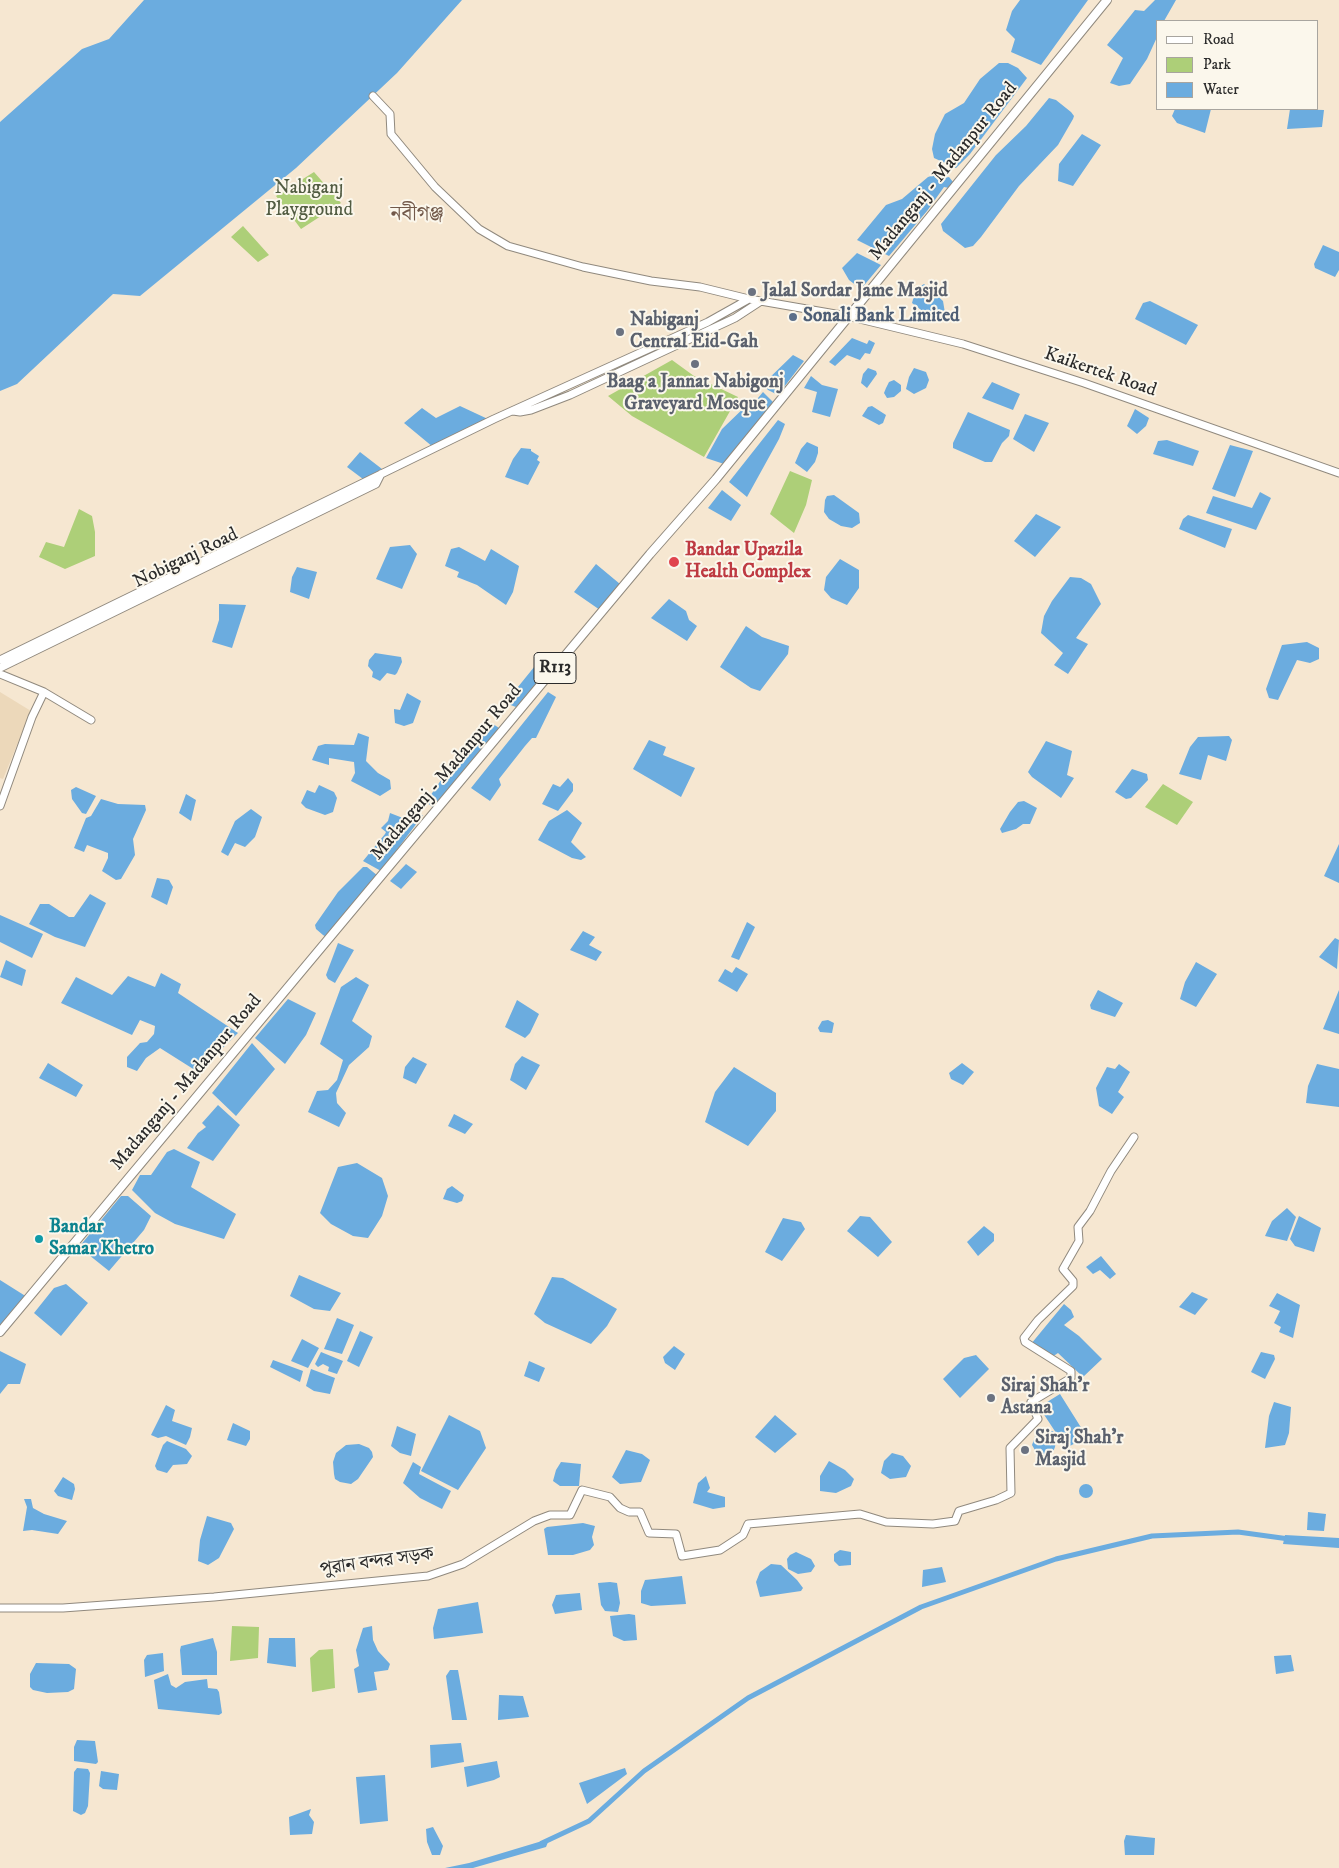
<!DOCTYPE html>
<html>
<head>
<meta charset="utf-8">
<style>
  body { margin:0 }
  #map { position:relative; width:1339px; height:1868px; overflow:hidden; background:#f6e7d1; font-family:"IM FELL DW Pica",serif }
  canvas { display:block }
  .legend { position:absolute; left:1156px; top:20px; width:162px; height:90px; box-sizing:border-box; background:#fbf7ec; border:1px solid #a8a59f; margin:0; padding:6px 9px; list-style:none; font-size:15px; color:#2b2b2b }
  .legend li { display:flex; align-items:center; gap:10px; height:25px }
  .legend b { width:25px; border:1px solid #a8a59f }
</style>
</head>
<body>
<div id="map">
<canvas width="1339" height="1868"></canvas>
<ul class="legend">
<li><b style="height:6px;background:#fff"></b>Road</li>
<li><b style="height:14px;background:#adcf78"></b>Park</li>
<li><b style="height:14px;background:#6bacdf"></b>Water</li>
</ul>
</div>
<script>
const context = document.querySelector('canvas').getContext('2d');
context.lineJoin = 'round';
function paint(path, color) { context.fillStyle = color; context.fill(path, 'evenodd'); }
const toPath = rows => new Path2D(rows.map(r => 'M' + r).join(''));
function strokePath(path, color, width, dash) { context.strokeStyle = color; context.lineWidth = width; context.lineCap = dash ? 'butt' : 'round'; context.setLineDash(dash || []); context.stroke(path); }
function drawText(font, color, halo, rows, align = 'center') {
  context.font = font + ' "IM FELL DW Pica","Noto Serif Bengali",serif'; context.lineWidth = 4; context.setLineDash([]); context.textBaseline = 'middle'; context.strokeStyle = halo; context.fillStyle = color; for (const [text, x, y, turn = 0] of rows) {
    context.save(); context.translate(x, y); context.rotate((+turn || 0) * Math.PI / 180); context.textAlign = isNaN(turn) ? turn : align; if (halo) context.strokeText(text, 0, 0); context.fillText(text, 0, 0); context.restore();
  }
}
paint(toPath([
  [0,692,31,711,3,779,0,778]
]), '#ecd8ba');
paint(toPath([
  [314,172,341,203,301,229,276,196],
  [243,226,269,255,258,262,231,237],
  [672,360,694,376,738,397,704,457,632,416,608,396],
  [790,471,812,480,806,505,794,533,770,514],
  [79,509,92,516,95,532,95,556,65,569,39,557,46,542,64,547],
  [1163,784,1193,802,1177,825,1145,807],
  [232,1626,259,1627,258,1658,230,1661],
  [333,1649,335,1688,312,1692,310,1658,319,1650]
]), '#adcf78');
paint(toPath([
  [144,0,462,0,397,73,296,168,140,296,113,294,17,384,0,391,0,122,82,49,109,39],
  [1020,0,1088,0,1041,65,1011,52,1015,39,1006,30,1012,11],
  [1155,0,1176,0,1164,21,1158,21,1158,35,1147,59,1130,84,1119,86,1110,83,1123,58,1107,45,1135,10,1144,11],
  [999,63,1008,63,1018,68,1027,78,970,154,956,168,934,158,932,149,935,134,945,114,964,103,980,79],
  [1049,98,1056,100,1071,112,1074,116,1073,119,1058,145,1019,186,981,237,973,246,965,248,943,231,941,224,996,155,1026,126],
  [1175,109,1211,109,1205,133,1177,123,1172,116],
  [1290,109,1324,110,1322,127,1287,129],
  [1082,134,1101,145,1073,186,1058,181,1059,164],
  [941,173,944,178,949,177,953,182,949,188,944,187,927,211,889,256,857,240,886,205,902,199,928,177],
  [1323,245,1339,252,1339,270,1335,277,1315,268,1314,264],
  [857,253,881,265,861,289,849,280,842,268],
  [924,284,943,301,945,313,942,319,934,320,912,303,916,289],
  [1150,301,1198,325,1186,345,1135,319,1143,303],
  [852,338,867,344,869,340,875,343,870,354,865,353,860,360,847,355,835,366,829,362],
  [793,355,804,361,778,395,768,390,763,384],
  [868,368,876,371,877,374,867,388,861,383,863,374],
  [914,368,926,372,929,380,926,388,914,394,906,389,909,377],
  [811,376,822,385,838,389,830,417,812,412,817,392,804,388],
  [894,380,901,385,901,391,894,397,887,398,884,393,886,388,889,382],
  [992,382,1020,394,1013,410,982,398],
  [763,392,773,402,724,464,706,458,722,429,750,402,753,404],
  [460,406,490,420,433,447,404,423,422,408,436,418],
  [872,406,886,415,883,423,879,425,862,416,868,407],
  [1135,409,1149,418,1146,426,1137,434,1127,426],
  [968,412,1010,430,1009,436,1002,443,992,462,985,462,953,448,953,443],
  [1025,414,1049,423,1034,452,1013,439],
  [778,420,785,424,779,439,747,497,729,482],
  [1167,440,1199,451,1193,466,1153,454,1158,441],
  [807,442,818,447,818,453,815,462,807,472,795,463,801,449],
  [1230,445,1253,451,1235,497,1212,489],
  [521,448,531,449,531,451,539,456,537,460,540,462,528,485,505,477,513,459],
  [360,452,382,469,363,479,347,467],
  [722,490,741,505,731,521,708,508],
  [1260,492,1271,498,1256,530,1206,513,1213,496,1252,508],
  [834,495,859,513,860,523,852,528,841,526,829,519,824,512,825,500,827,496],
  [1036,514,1061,527,1035,557,1014,541],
  [1188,515,1232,529,1225,548,1179,529,1183,519],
  [410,545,417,554,402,589,376,579,390,547],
  [459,547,485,561,491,549,519,566,513,592,506,605,477,585,457,577,459,572,445,566,451,549],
  [840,559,859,570,859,588,847,605,831,598,824,590,826,577],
  [596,564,620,584,600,610,574,592],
  [297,567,317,572,309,599,290,592,292,577],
  [1070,577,1081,578,1091,584,1101,604,1076,638,1088,644,1068,674,1054,665,1063,653,1041,633,1044,616,1052,601],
  [669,599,686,611,689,620,697,626,687,641,651,618],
  [219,604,246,605,232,648,212,642,219,620],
  [746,626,762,637,789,646,788,654,760,691,751,688,720,667],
  [1307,642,1319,648,1319,659,1310,663,1297,660,1278,700,1269,698,1266,689,1282,645],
  [375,653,401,657,402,662,397,673,395,675,387,673,380,681,372,677,373,672,368,666,369,660],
  [543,656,556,664,516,707,505,703],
  [548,692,556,697,536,738,532,738,525,746,499,779,501,785,490,801,471,788],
  [407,693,421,701,413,723,404,726,395,723,394,711,394,709,400,710],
  [493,724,499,728,435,809,426,802,452,764],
  [358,733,369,737,366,761,378,773,390,780,391,789,380,796,351,781,355,773,354,762,329,758,329,765,312,760,318,746,325,744,354,745],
  [1229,736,1232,740,1226,761,1208,755,1201,780,1179,774,1190,747,1198,737],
  [649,740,666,747,663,755,695,768,681,797,633,769],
  [1046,741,1072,751,1067,775,1074,778,1061,798,1032,777,1028,772],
  [1132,769,1147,774,1148,780,1131,798,1126,799,1115,792],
  [568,778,573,784,573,791,558,811,542,804,553,784,560,787],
  [319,785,334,792,337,798,333,812,325,815,306,808,301,803,307,790,315,793],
  [76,787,96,796,86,814,82,813,72,799,71,790],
  [186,794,196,800,191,821,179,813],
  [101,799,118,804,145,805,146,810,133,839,135,855,121,879,116,880,102,871,108,858,108,853,87,845,84,852,74,848,86,818,91,816],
  [1024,801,1037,808,1030,824,1023,824,1016,829,1002,833,1000,829,1010,812,1018,802],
  [251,809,262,817,255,837,245,847,235,843,228,856,221,852,235,821],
  [567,810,582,823,571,842,586,857,581,860,572,858,538,840,549,821],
  [390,813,408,820,423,815,381,871,363,861,385,834,386,832,381,828,388,821],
  [1339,844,1339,883,1324,876],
  [406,864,417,872,401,889,390,881],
  [363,867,367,867,378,876,326,937,323,935,316,929,315,925,338,892],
  [157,878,169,880,173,887,167,905,151,897],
  [90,894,106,903,85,947,55,937,29,924,40,904,49,904,69,917,74,917],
  [0,915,43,934,32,958,0,942],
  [747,922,755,927,739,960,731,957],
  [583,931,595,937,589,945,602,952,596,961,570,950],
  [1335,938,1339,940,1337,969,1319,957],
  [338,943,354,950,335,983,328,979,326,975],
  [6,960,26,970,22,986,0,977],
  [1196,962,1217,974,1196,1007,1180,999,1185,982],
  [736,967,748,974,737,992,718,981,725,969,732,973],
  [161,973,181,984,178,993,238,1033,198,1072,160,1048,146,1058,137,1071,127,1067,127,1057,140,1043,147,1042,154,1034,155,1026,140,1020,132,1035,61,1003,76,977,112,995,128,976,155,987],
  [356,977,369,985,352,1021,372,1036,369,1047,349,1065,336,1093,337,1103,346,1113,339,1127,308,1112,317,1091,328,1090,337,1080,343,1060,320,1044,341,987],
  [1098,990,1123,1003,1115,1017,1091,1009,1090,1005],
  [1339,990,1339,1034,1323,1029],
  [288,999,316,1013,306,1035,285,1064,255,1038],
  [517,1000,539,1014,530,1033,525,1038,505,1027],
  [828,1020,834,1023,832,1033,820,1032,818,1028,822,1021],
  [252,1043,275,1069,236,1116,212,1093],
  [522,1056,540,1065,526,1090,510,1080,515,1064],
  [413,1057,427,1064,416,1084,403,1078,405,1067],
  [48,1063,83,1085,76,1097,39,1078],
  [962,1063,974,1072,963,1085,951,1079,949,1073],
  [1119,1064,1130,1072,1118,1092,1124,1097,1112,1114,1099,1106,1096,1088,1107,1067,1115,1069],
  [1317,1064,1339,1069,1339,1107,1306,1103,1308,1086],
  [734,1067,776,1093,776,1111,748,1146,705,1122,715,1092],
  [218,1105,240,1125,213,1161,187,1148,198,1133,206,1127,202,1123],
  [454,1114,473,1124,465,1134,448,1126],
  [174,1149,200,1162,191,1187,236,1214,224,1239,175,1224,155,1213,132,1190,140,1175,151,1175,167,1152],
  [357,1163,382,1178,388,1196,382,1216,368,1238,353,1236,331,1224,320,1213,338,1167],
  [452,1186,464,1195,462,1201,457,1203,443,1199,447,1189],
  [121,1196,128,1196,151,1216,144,1230,109,1271,79,1247],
  [1287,1208,1296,1217,1287,1241,1265,1236,1272,1221],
  [860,1216,870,1217,892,1242,878,1257,847,1231],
  [1299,1216,1321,1228,1314,1252,1295,1246,1290,1239],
  [783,1218,801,1222,805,1229,782,1261,765,1252],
  [984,1226,994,1234,994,1241,978,1256,967,1242],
  [1101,1256,1116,1274,1110,1279,1100,1270,1093,1274,1086,1267],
  [299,1275,341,1293,330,1311,314,1309,290,1296],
  [552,1277,563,1278,617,1309,607,1326,591,1344,545,1323,534,1314],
  [0,1280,27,1297,0,1326],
  [66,1284,88,1303,61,1336,34,1313,54,1288],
  [1192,1292,1208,1299,1195,1315,1179,1307],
  [1277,1293,1300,1305,1293,1338,1279,1332,1281,1327,1274,1323,1280,1311,1269,1306],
  [1064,1304,1071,1310,1074,1317,1064,1325,1079,1336,1102,1359,1083,1377,1058,1353,1052,1357,1031,1344],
  [337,1318,354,1325,342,1354,324,1349],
  [360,1331,373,1337,359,1367,347,1361],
  [302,1339,319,1348,308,1368,291,1361],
  [674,1346,685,1354,675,1370,665,1363,663,1357],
  [0,1351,26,1364,20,1384,8,1384,0,1394],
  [321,1352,343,1361,337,1374,328,1371,329,1367,323,1364,318,1367,315,1364],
  [1261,1352,1274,1355,1275,1359,1265,1379,1251,1372],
  [976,1355,989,1369,960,1398,943,1379,964,1358],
  [273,1360,303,1371,300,1382,270,1367],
  [529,1361,545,1368,539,1382,524,1376],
  [311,1369,335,1378,330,1394,314,1391,306,1386],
  [1060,1394,1087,1437,1066,1448,1039,1407],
  [1274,1402,1291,1407,1289,1433,1285,1445,1265,1448,1269,1416],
  [166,1405,175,1410,172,1421,192,1428,190,1437,186,1445,166,1436,158,1438,151,1435],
  [449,1415,480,1431,486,1448,458,1490,421,1471],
  [775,1415,797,1434,775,1453,755,1437],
  [233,1423,250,1431,250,1439,246,1446,227,1440],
  [397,1426,416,1434,411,1456,400,1453,391,1446],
  [1053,1431,1056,1440,1055,1447,1048,1464,1039,1457,1032,1445,1036,1434],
  [167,1441,186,1449,192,1456,187,1464,173,1465,167,1473,157,1470,155,1466,163,1445],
  [359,1444,369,1448,372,1452,373,1457,358,1479,351,1484,340,1482,335,1479,334,1474,333,1462,336,1453,346,1445],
  [626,1450,642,1454,650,1460,641,1482,620,1484,612,1477],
  [892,1453,903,1456,911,1466,906,1477,890,1479,881,1473,884,1461],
  [829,1461,845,1470,854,1479,851,1486,836,1493,820,1491,820,1476],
  [413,1462,421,1467,419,1474,451,1491,442,1509,420,1498,403,1483],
  [561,1462,581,1464,579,1486,560,1486,553,1481,556,1470],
  [706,1476,710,1488,707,1492,725,1497,725,1507,713,1509,693,1503,698,1483],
  [63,1477,74,1484,75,1489,72,1500,58,1496,54,1491],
  '1079 1491a7 7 0 1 1 14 0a7 7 0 1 1-14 0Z',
  [24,1499,31,1499,33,1508,44,1514,67,1521,58,1534,32,1530,23,1531,27,1507],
  [1308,1512,1326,1514,1324,1531,1307,1530],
  [207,1516,231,1523,234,1529,219,1558,208,1565,198,1561,200,1540],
  [583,1523,595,1526,592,1537,594,1545,590,1550,573,1555,548,1555,544,1529,547,1527],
  [1285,1535,1339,1538,1339,1548,1283,1544],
  [840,1550,851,1552,851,1565,839,1566,834,1561,834,1554],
  [796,1552,811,1559,815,1566,811,1572,798,1574,788,1569,787,1559,790,1555],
  [771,1564,781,1565,797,1580,803,1588,801,1591,760,1597,756,1582,760,1572],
  [942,1567,946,1582,922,1587,923,1570],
  [682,1576,686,1604,651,1606,641,1603,641,1591,645,1580],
  [610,1582,617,1583,620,1603,618,1612,605,1611,601,1605,598,1583],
  [580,1593,582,1610,555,1614,552,1605,556,1595],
  [478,1602,483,1633,434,1639,433,1628,438,1609],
  [629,1614,635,1615,637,1640,624,1641,613,1636,610,1616],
  [372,1626,373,1640,378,1651,390,1664,388,1670,374,1672,377,1690,358,1693,354,1669,359,1666,356,1650,363,1628],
  [213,1638,217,1652,217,1675,182,1675,180,1650,181,1646],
  [269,1638,295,1638,296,1667,267,1663],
  [163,1653,164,1671,145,1677,144,1660,147,1655],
  [1291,1655,1294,1671,1276,1674,1274,1656],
  [36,1663,69,1664,76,1669,74,1689,68,1692,47,1693,33,1690,30,1687,30,1674],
  [450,1670,458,1670,467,1720,452,1720,446,1676],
  [168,1674,171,1685,176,1688,185,1682,207,1679,208,1688,217,1689,219,1692,222,1713,219,1715,158,1709,154,1680],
  [499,1695,523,1696,529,1717,498,1720],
  [77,1740,95,1741,98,1762,96,1764,74,1761,74,1747],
  [461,1743,464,1762,431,1768,430,1745],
  [497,1761,500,1777,494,1780,467,1787,464,1767],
  [77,1768,88,1769,90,1773,88,1806,85,1813,81,1815,73,1811,74,1772],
  [625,1768,627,1774,587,1804,579,1783],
  [101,1771,119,1774,117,1790,103,1789,99,1786],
  [385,1775,388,1821,360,1824,356,1777],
  [311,1809,309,1815,314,1822,312,1834,290,1835,289,1817],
  [433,1827,443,1846,440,1855,432,1855,427,1842,426,1829],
  [1126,1835,1155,1838,1154,1855,1125,1855,1124,1841],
  [542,1841,548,1842,546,1847,473,1868,445,1868,469,1863]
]), '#6bacdf');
strokePath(toPath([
  [542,1843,589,1821,644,1771,748,1698,921,1607,1056,1559,1152,1536,1238,1532,1289,1539]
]), '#6bacdf', 5);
const secondary = toPath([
  [373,96,390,114,391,134,435,187,479,229,508,246,583,267,651,281,700,287,749,299,847,316,963,344,1084,383,1339,473],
  [513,411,520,412,531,410,570,395,735,318,761,301],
  [0,660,494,419,708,322,749,299],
  [0,668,376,484,381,474],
  [0,674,44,692,91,720],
  [0,806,32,717,44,692],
  [0,1608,63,1608,214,1597,428,1576,463,1564,534,1521,550,1515,570,1515,582,1490,610,1497,620,1508,629,1512,640,1512,649,1533,676,1534,682,1556,720,1550,743,1535,748,1524,860,1514,886,1522,933,1524,955,1521,959,1511,996,1500,1011,1493,1010,1448,1038,1419,1031,1402,1071,1378,1071,1371,1025,1342,1024,1338,1038,1320,1073,1286,1073,1281,1063,1269,1079,1241,1078,1227,1090,1211,1111,1171,1134,1137]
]);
const primary = toPath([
  [0,1332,650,554,716,479,1107,0]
]);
strokePath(secondary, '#90897e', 9);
strokePath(primary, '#90897e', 10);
strokePath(secondary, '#fff', 7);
strokePath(primary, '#fff', 8);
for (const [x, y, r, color] of [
  [752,292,5,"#6b7280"],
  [793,317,5,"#5c6f8a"],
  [620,332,5,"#6b7280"],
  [695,364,5,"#6b7280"],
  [674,562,6,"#e0444e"],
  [39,1239,5,"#0f9aa8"],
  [991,1398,5,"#6b7280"],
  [1025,1450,5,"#6b7280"]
]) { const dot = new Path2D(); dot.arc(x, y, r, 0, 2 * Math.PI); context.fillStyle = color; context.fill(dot); strokePath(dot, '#fbf7ec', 2); }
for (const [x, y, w] of [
  [555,668,42]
]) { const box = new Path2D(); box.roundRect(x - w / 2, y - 15.5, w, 31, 4); context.fillStyle = '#fbf7ec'; context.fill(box); strokePath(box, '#2b2b2b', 1); }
drawText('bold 18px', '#2b2b2b', null, [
  ["R113",555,668]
]);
drawText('19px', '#2b2b2b', '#fbf7ec', [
  ["Madanganj - Madanpur Road",944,172,-51],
  ["Kaikertek Road",1100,373,19],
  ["Nobiganj Road",186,559,-26],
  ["Madanganj - Madanpur Road",447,773,-50],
  ["Madanganj - Madanpur Road",187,1083,-50],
  ["পুরান বন্দর সড়ক",377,1563,-8]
]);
drawText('19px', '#525c42', '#fbf7ec', [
  ["Nabiganj",309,189],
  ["Playground",309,211]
]);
drawText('bold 19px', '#5b616d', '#fbf7ec', [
  ["Jalal Sordar Jame Masjid",762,292],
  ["Nabiganj",630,321],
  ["Central Eid-Gah",630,343],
  ["Baag a Jannat Nabigonj",695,383,"center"],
  ["Graveyard Mosque",695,405,"center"],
  ["Siraj Shah'r",1001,1387],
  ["Astana",1001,1409],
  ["Siraj Shah'r",1035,1439],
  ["Masjid",1035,1461]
], 'left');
drawText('bold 19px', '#4e5e75', '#fbf7ec', [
  ["Sonali Bank Limited",803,317]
], 'left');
drawText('bold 19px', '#be3a42', '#fbf7ec', [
  ["Bandar Upazila",685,551],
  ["Health Complex",685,573]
], 'left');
drawText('bold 19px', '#0d838f', '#fbf7ec', [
  ["Bandar",49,1228],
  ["Samar Khetro",49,1250]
], 'left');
drawText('21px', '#72594a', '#fbf7ec', [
  ["নবীগঞ্জ",417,216]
]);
</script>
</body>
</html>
